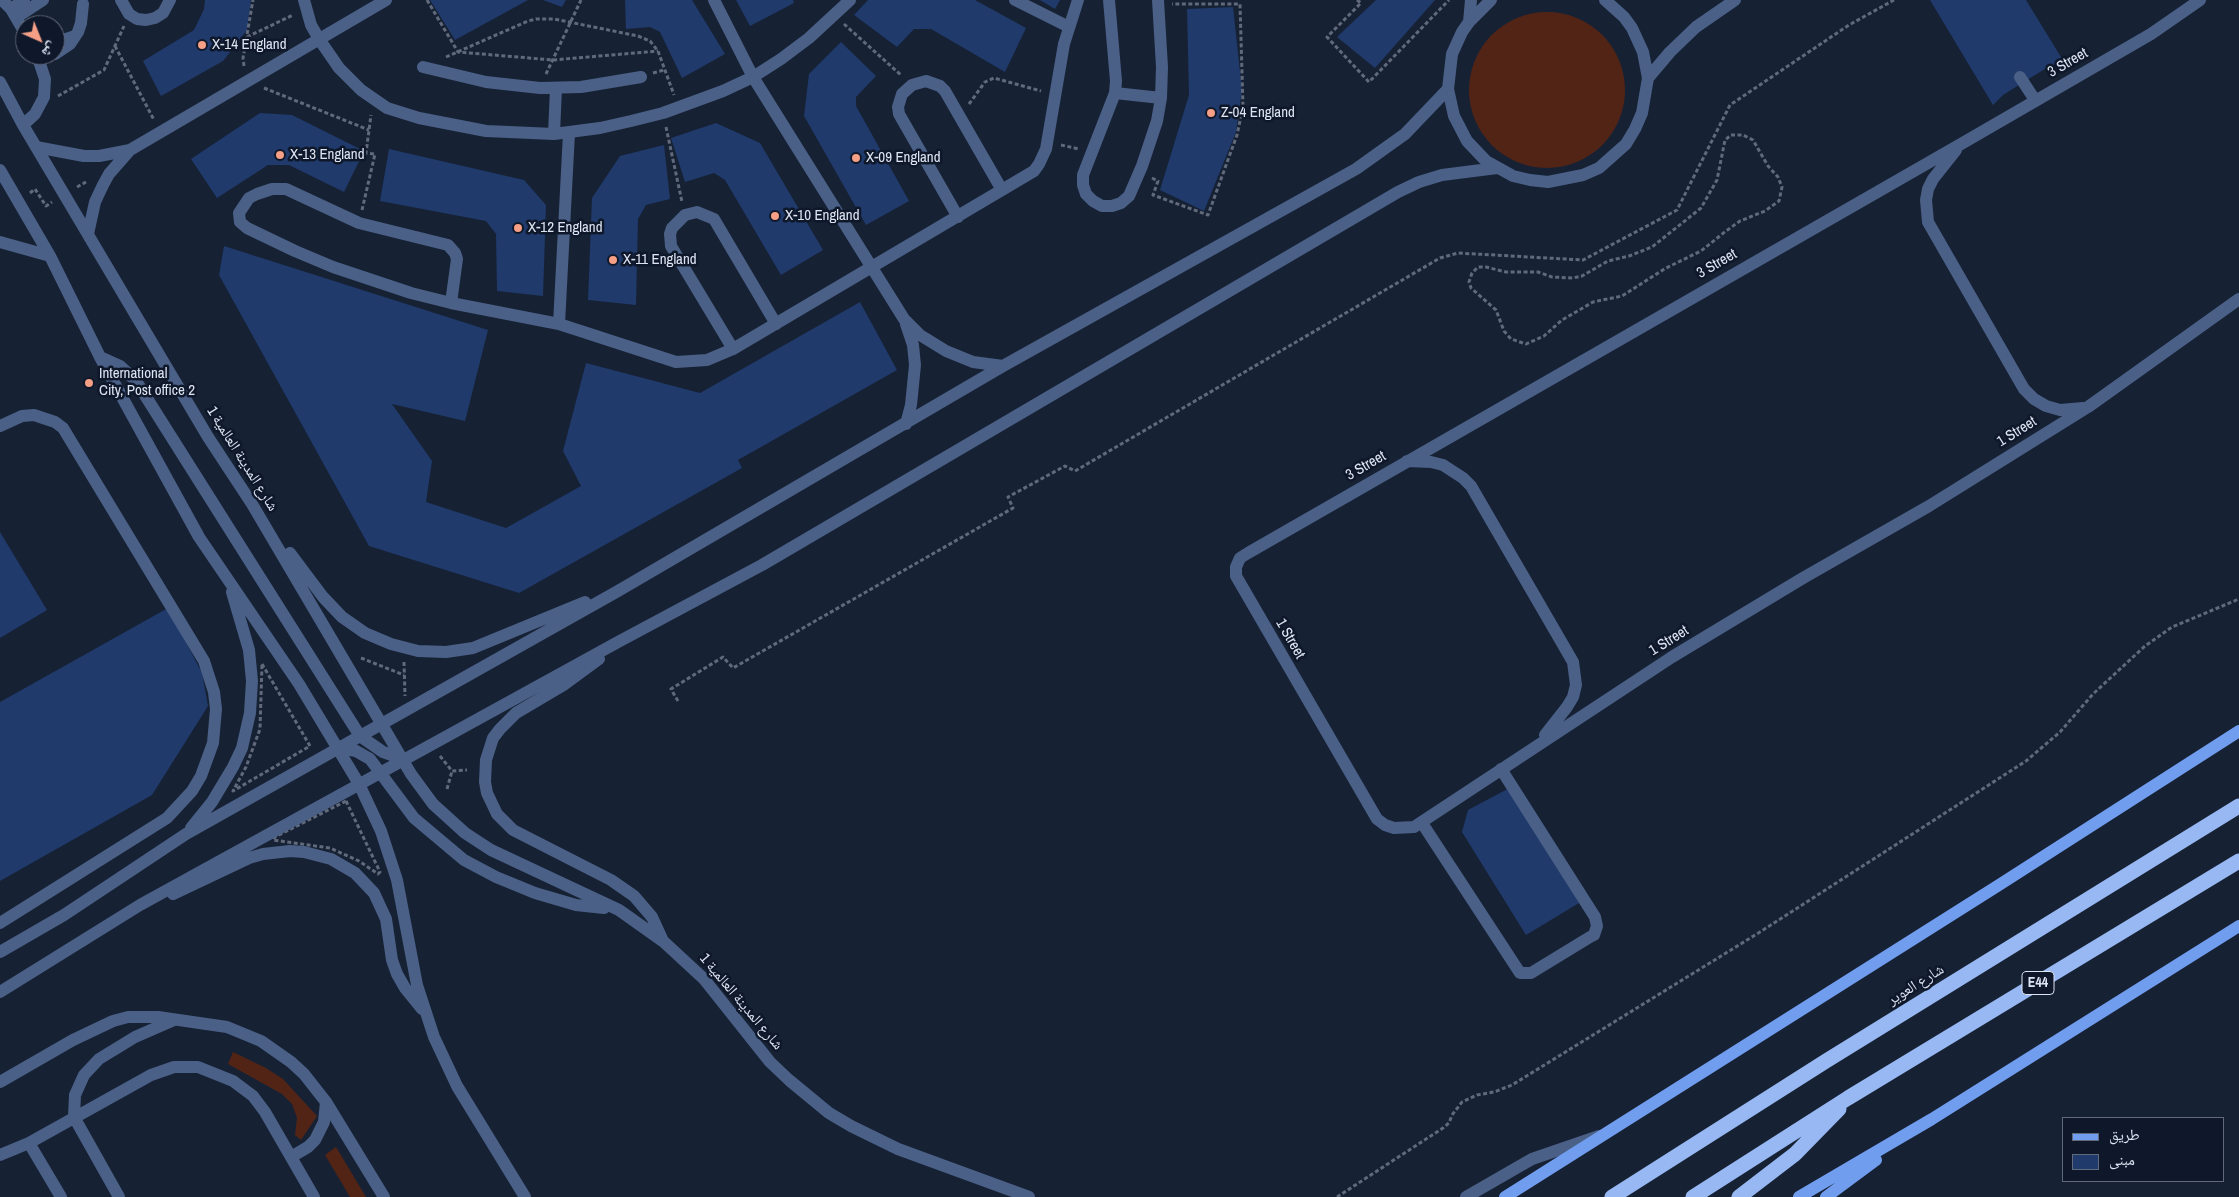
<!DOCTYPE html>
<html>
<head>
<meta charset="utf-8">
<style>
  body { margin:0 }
  #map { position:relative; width:2239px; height:1197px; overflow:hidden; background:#172134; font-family:"Archivo Narrow","Noto Naskh Arabic",sans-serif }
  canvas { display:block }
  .legend { position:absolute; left:2062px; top:1117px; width:162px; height:65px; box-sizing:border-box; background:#0e182a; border:1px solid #616a7a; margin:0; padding:6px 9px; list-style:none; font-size:15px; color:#dde4f2 }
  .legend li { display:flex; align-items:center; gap:10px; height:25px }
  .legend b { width:25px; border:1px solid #616a7a }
  .north { position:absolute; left:15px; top:15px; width:50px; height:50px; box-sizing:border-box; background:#0e182a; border:1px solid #616a7a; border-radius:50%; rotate:136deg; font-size:14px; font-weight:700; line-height:20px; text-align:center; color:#dde4f2 }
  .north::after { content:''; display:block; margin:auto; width:18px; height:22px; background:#f49f86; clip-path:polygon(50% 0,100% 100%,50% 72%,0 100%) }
</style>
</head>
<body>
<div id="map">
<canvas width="2239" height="1197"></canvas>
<ul class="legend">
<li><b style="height:6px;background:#719def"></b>طريق</li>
<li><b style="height:14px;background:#1f3a6b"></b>مبنى</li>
</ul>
<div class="north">ش</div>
</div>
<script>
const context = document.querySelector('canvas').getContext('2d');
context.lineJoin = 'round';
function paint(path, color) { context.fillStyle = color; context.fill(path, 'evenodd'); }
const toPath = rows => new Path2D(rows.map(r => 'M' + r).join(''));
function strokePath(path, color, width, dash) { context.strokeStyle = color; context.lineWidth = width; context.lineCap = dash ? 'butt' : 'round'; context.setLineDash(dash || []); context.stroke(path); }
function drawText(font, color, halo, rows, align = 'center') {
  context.font = font + ' "Archivo Narrow","Noto Naskh Arabic",sans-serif'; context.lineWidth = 5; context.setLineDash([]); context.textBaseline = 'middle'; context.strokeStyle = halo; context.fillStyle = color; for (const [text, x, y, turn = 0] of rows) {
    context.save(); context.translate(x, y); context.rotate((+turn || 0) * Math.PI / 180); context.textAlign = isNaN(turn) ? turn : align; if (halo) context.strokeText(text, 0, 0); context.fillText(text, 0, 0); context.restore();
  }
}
paint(toPath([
  '1469 90a78 78 0 1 1 156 0a78 78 0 1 1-156 0Z',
  [233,1052,266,1068,283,1079,317,1116,301,1140,295,1135,297,1118,292,1104,282,1094,228,1064],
  [336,1147,366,1197,350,1197,325,1155]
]), '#522416');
paint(toPath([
  [205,0,251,0,247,30,223,61,161,96,143,61,194,30,204,9],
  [430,0,528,0,455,40],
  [543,0,566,0,562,7],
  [625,0,692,0,725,54,682,78,660,32,650,27,626,29],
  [736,0,793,0,794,3,750,26],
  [868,0,975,0,1026,28,1005,72,931,29,914,29,897,47,854,15],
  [1040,0,1060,0,1055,9],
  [1376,0,1435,0,1375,68,1337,37],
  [1930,0,2026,0,2064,62,2048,67,2003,95,1993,105],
  [1233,7,1242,90,1236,132,1204,211,1160,190,1189,95,1187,9],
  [841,42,876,76,856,97,856,106,909,201,866,225,804,116,809,74],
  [260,113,292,115,364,151,344,192,289,165,268,165,217,198,191,159],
  [716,123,760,143,823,250,781,275,725,180,714,173,685,182,671,138],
  [664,145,670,199,646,205,638,219,636,305,588,300,592,198,620,156],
  [389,149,524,180,546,205,543,296,497,291,496,234,486,221,380,201],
  [224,246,488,330,465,421,392,404,432,461,426,502,506,528,581,486,563,451,586,363,700,393,860,302,897,370,738,460,742,468,519,593,369,546,219,275],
  [0,532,47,610,0,638],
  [168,608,202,673,208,706,152,795,0,881,0,702],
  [1515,785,1579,903,1526,935,1462,832,1468,810]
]), '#1f3a6b');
strokePath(toPath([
  [427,0,458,52,553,60,658,51],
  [1357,0,1361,3,1327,37,1369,82,1449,0],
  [844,24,902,76],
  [247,37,293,15],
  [115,46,154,120],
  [446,57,528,21,536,19,554,19,638,36,650,41,658,51,674,95],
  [244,66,243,58,253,0],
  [653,73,664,70],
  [546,74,581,0],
  [264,88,369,130],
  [58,96,104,70,124,26],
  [969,104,985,82,994,78,1041,91],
  [666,127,682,202],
  [1731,135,1743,135,1753,140,1768,166,1778,177,1782,187,1779,201,1765,211,1740,221,1726,231,1701,251,1666,268,1622,296,1593,302,1562,320,1544,336,1526,344,1511,339,1504,331,1496,310,1471,288,1469,282,1472,273,1478,267,1486,267,1506,272,1538,272,1552,277,1573,278,1582,276,1608,261,1629,256,1652,247,1701,208,1717,180,1725,140,1731,135],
  [1061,145,1079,149],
  [1152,178,1158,181,1153,195,1208,215,1237,135,1243,107,1240,4,1172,4],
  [77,187,86,182],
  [30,193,35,189,46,206,52,202],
  [362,210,375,154,366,153,371,115],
  [361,658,404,675],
  [404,662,405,696],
  [262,664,310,746,233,791,246,767,260,729,262,664],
  [678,701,671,689,723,657,733,668,1013,508,1008,497,1065,466,1075,471,1440,258,1458,253,1583,260,1677,210,1730,105,1849,25,1894,0],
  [440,756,452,771,467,770],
  [447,789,452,771],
  [346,801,380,872,378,874,359,861,330,848,273,840,275,837,346,801],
  [1337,1197,1443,1128,1449,1123,1452,1115,1462,1102,1477,1095,1494,1092,1512,1085,1760,932,2026,761,2060,732,2093,694,2145,646,2172,627,2239,599]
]), '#616a7b', 3, [4, 2.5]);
strokePath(toPath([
  [2,0,11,9,25,33],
  [121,0,129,14,137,19,146,20,155,18,163,13,170,0],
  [304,0,311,25,319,39,339,68,361,90,387,108,419,118,486,131,554,134,600,128,631,121,663,113,723,91,753,77,781,59,809,38,850,0],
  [714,0,753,77,904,319,920,335,946,351,973,362,1003,366],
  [1015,0,1069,27],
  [1109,0,1116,81,1115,93,1083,175,1083,185,1086,194,1093,201,1102,206,1112,206,1121,203,1129,196,1142,166,1157,121,1161,98,1162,67,1158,0],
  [1491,0,1469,22,1462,32,1452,54,1448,89,1454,116,1467,141,1486,161,1513,176,1530,180,1548,182,1583,175,1599,168,1626,144,1635,129,1642,113,1648,78,1643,52,1632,28,1624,17,1605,0],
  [2200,0,2151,34,1961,144,1248,553,1240,558,1236,567,1236,576,1377,819,1385,825,1394,828,1414,827,1672,657,1803,578,1929,506,2088,407,2239,299],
  [11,9,24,0],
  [17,17,43,0],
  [1469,22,1471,0],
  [55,43,75,36],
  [55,54,70,44,78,32,81,23,83,4],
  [423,67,486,82,540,88,581,87,641,77],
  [2020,77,2035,100],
  [1648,78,1670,52,1696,27,1735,0],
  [0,82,23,125,208,437,252,504,411,774,433,804,465,833,491,850,619,910,664,942,704,979,770,1062,789,1080,829,1113,851,1126,898,1149,1029,1197],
  [1115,93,1161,98],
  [23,125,35,114,44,97,45,79,37,55],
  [554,134,556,88],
  [36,147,84,156,99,156,130,150],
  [1956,150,1933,179,1928,189,1926,200,1928,222,2024,389,2034,399,2046,406,2060,410,2083,408],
  [0,170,50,256,100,357,199,537,299,684,359,784,381,831,397,880,417,985,434,1037,457,1086,525,1197],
  [958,217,899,114,898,107,902,94,912,85,926,81,940,86,945,91,1002,190],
  [88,234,95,202,103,185,109,174,130,150,386,0],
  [0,242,50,256],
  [451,303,457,259,455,253,448,245,359,223,286,189,272,189,257,194,249,198,239,213,240,222,247,228,295,251,333,267,411,293,451,303,559,324,676,362,707,360,733,349,1034,171,1039,164,1046,149,1064,44,1078,0],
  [559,324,569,133],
  [733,349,671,246,670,234,672,228,685,215,697,212,714,219,776,324],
  [100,357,120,366,136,381,360,736,383,752,403,759],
  [906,424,911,405,915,365,913,345,906,324],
  [0,426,22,416,34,415,55,422,63,428,204,661,214,692,216,709,213,743,201,776,192,791,167,818,0,923],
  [1407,461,1431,462,1443,465,1463,478,1471,486,1573,662,1576,685,1573,697,1567,707,1545,735],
  [290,553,323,597,342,617,365,633,391,644,418,651,446,652,473,648,585,602],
  [599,659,565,684,516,713,500,729,493,738,486,760,485,782,487,793,497,814,513,830,611,880,634,896,652,917,663,941],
  [339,748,356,751,370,759,414,818,464,860,496,877,535,893,576,905,604,908],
  [1422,823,1520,973,1531,973,1590,937,1594,935,1597,926,1595,917,1501,769],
  [191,828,212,802,233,767,242,748,250,713,252,681,249,650,232,592],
  [173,894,249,858,263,854,290,851,304,852,331,859,355,873,374,893,386,919,392,960,397,974,405,988,422,1009],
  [0,952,64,915,186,834,618,591,1003,366,1356,169,1405,134,1448,89],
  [0,992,140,905,618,642,762,565,1398,192,1419,182,1442,175,1497,168],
  [0,1082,73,1040,113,1021,128,1017,158,1017,227,1027,261,1041,291,1062,304,1074,326,1102,384,1197],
  [29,1143,61,1197],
  [0,1155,29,1143,151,1075,174,1067,198,1067,233,1081,253,1096,265,1112,314,1197],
  [291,1157,308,1147,315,1140,324,1122,326,1102],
  [119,1197,74,1117,75,1095,84,1075,99,1059,135,1037,174,1020],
  [1466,1197,1532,1159,1599,1136]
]), '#4a6087', 12);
strokePath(toPath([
  [1505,1197,1999,885,2239,731],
  [1799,1197,1932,1119,2239,926],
  [1826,1197,1876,1160]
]), '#719def', 12);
strokePath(toPath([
  [1612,1197,1826,1061,2239,806],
  [1693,1197,1848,1098,2239,861],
  [1739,1197,1795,1154,1839,1109]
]), '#97b8f2', 15);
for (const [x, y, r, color] of [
  [202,45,5,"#f49f86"],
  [1211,113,5,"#f49f86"],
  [280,155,5,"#f49f86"],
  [856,158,5,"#f49f86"],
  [775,216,5,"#f49f86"],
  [518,228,5,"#f49f86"],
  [613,260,5,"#f49f86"],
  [89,383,5,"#f49f86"]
]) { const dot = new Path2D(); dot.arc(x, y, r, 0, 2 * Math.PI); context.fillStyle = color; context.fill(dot); strokePath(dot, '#0e182a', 2); }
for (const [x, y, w] of [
  [2038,983,32]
]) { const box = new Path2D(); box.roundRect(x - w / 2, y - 11.5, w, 23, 4); context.fillStyle = '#0e182a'; context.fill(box); strokePath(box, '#dde4f2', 1); }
drawText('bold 14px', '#dde4f2', null, [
  ["E44",2038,983]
]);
drawText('15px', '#dde4f2', '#0e182a', [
  ["X-14 England",212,45],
  ["Z-04 England",1221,113],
  ["X-13 England",290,155],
  ["X-09 England",866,158],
  ["X-10 England",785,216],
  ["X-12 England",528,228],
  ["X-11 England",623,260],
  ["International",99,374],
  ["City, Post office 2",99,391]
], 'left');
drawText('15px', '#dde4f2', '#0e182a', [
  ["3 Street",2068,63,-30],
  ["3 Street",1717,264,-30],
  ["1 Street",2017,432,-32],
  ["شارع المدينة العالمية 1",242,459,58],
  ["3 Street",1366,466,-30],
  ["1 Street",1290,639,60],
  ["1 Street",1669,641,-32],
  ["شارع العوير",1916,985,-32],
  ["شارع المدينة العالمية 1",741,1002,50]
]);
</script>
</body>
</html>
